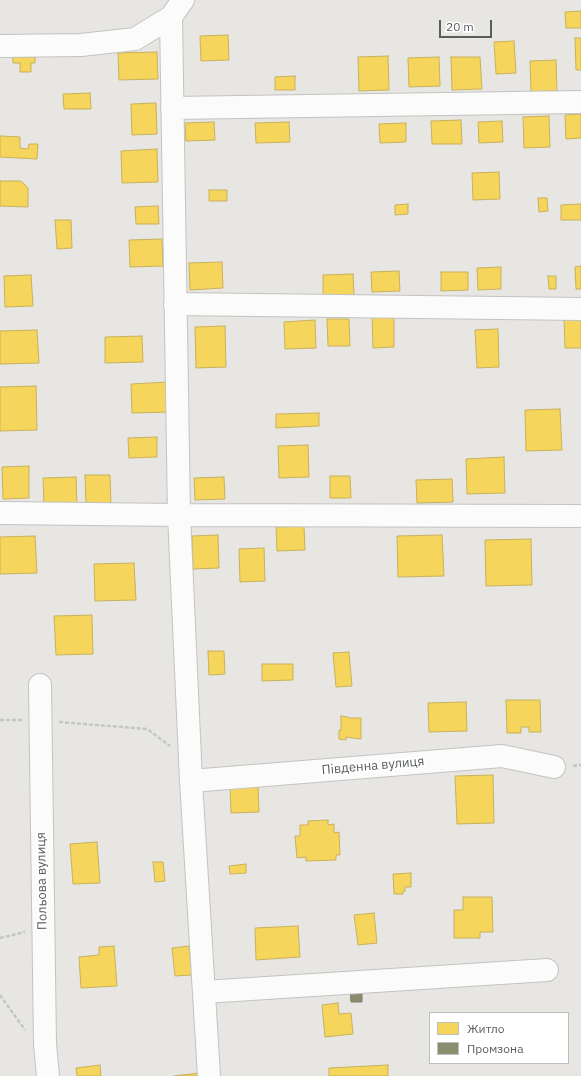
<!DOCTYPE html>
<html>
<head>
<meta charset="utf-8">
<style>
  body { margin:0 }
  #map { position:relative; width:581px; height:1076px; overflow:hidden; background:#e8e6e2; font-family:"IBM Plex Sans",sans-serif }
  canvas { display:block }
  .legend { position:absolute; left:429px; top:1012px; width:140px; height:52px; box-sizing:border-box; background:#fff; border:1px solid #bcbebf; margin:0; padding:5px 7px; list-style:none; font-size:12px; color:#585d60 }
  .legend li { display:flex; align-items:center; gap:8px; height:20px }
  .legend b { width:20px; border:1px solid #bcbebf }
  .scale { position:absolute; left:439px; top:20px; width:53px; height:18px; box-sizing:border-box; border:2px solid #585d60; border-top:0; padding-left:5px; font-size:12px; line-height:14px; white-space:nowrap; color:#585d60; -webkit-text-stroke:3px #fff; paint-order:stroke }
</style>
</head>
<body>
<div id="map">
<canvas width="581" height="1076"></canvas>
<ul class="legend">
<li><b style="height:11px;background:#f6d55c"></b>Житло</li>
<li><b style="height:11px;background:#8c8c6e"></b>Промзона</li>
</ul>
<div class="scale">20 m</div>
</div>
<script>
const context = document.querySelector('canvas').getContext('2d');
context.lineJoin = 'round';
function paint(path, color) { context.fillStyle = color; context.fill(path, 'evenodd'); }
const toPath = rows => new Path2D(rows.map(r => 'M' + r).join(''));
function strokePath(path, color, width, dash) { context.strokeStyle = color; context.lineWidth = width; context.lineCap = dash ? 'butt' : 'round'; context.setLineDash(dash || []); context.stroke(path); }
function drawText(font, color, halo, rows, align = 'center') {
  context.font = font + ' "IBM Plex Sans",sans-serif'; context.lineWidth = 4; context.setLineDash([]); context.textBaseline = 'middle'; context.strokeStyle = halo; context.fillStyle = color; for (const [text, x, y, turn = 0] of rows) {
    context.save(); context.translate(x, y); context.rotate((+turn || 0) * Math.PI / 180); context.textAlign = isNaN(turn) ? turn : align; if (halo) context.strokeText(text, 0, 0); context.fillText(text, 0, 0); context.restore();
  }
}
const homes = toPath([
  [581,11,581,28,566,28,565,12,581,11],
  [228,35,229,60,201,61,200,36,228,35],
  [575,38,581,38,581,70,576,70,575,38],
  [514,41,516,73,496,74,494,42,514,41],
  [12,49,35,49,35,63,31,63,31,72,20,72,20,63,13,63,12,49],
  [157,52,158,79,119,80,118,53,157,52],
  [388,56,389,90,359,91,358,57,388,56],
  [439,57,440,86,409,87,408,58,439,57],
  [451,57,480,57,482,89,452,90,451,57],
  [556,60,557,91,531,92,530,61,556,60],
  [295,76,295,90,275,90,275,77,295,76],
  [90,93,91,109,64,109,63,94,90,93],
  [156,103,157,134,132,135,131,104,156,103],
  [581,114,581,138,566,139,565,115,581,114],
  [549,116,550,147,524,148,523,117,549,116],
  [461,120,462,144,432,144,431,121,461,120],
  [502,121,503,142,479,143,478,122,502,121],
  [214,122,215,140,186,141,185,123,214,122],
  [289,122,290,142,256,143,255,123,289,122],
  [406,123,406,142,380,143,379,124,406,123],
  [0,136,20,137,20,148,28,149,29,144,38,144,37,159,0,157,0,136],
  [157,149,158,182,122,183,121,151,157,149],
  [499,172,500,199,473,200,472,173,499,172],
  [0,181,21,181,28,188,28,207,0,206,0,181],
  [209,190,227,190,227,201,209,201,209,190],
  [538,198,547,198,548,211,539,212,538,198],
  [408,204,408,214,395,215,395,205,408,204],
  [581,204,581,220,561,220,561,205,581,204],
  [158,206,159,224,136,224,135,207,158,206],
  [55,220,71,220,72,248,57,249,55,220],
  [162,239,163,266,130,267,129,240,162,239],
  [222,262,223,288,190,290,189,263,222,262],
  [581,266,581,289,576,289,575,267,581,266],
  [501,267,501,289,478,290,477,268,501,267],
  [399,271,400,291,372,292,371,272,399,271],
  [441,272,468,272,468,290,441,291,441,272],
  [353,274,354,295,323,295,323,275,353,274],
  [31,275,33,306,5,307,4,276,31,275],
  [548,276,556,276,556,289,549,289,548,276],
  [394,315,394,347,373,348,372,316,394,315],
  [564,318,581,318,581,348,565,348,564,318],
  [327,319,349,319,350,346,328,346,327,319],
  [315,320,316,348,285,349,284,322,315,320],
  [225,326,226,367,196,368,195,327,225,326],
  [498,329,499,367,477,368,475,330,498,329],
  [37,330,39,363,0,364,0,331,37,330],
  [142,336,143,362,105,363,105,337,142,336],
  [168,382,169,412,132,413,131,384,168,382],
  [36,386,37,430,0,431,0,387,36,386],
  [560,409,562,450,526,451,525,410,560,409],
  [319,413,319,426,276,428,276,414,319,413],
  [157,437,157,457,129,458,128,438,157,437],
  [308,445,309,477,279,478,278,446,308,445],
  [504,457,505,493,467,494,466,459,504,457],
  [29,466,29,498,3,499,2,467,29,466],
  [85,475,110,475,111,504,86,505,85,475],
  [330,476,350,476,351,498,330,498,330,476],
  [76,477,77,505,44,507,43,478,76,477],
  [224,477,225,499,195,500,194,478,224,477],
  [452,479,453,502,417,503,416,480,452,479],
  [304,526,305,550,277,551,276,527,304,526],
  [218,535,219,568,193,569,192,536,218,535],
  [442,535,444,576,398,577,397,536,442,535],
  [35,536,37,573,0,574,0,537,35,536],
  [531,539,532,585,486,586,485,540,531,539],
  [264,548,265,581,240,582,239,549,264,548],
  [134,563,136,600,95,601,94,564,134,563],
  [92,615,93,654,56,655,54,616,92,615],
  [208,651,224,651,225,674,209,675,208,651],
  [349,652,352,686,336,687,333,653,349,652],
  [262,664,293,664,293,680,262,681,262,664],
  [506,700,540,700,541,732,529,732,529,727,521,727,521,733,507,733,506,700],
  [466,702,467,731,429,732,428,703,466,702],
  [341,716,348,717,348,718,361,718,361,739,346,737,346,740,339,739,339,730,341,731,341,716],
  [493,775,494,823,457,824,455,776,493,775],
  [258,785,259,812,231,813,230,786,258,785],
  [328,820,328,825,334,824,334,833,339,832,340,855,336,855,336,860,306,861,306,857,297,858,295,836,300,836,300,825,308,825,308,821,328,820],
  [97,842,100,883,73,884,70,844,97,842],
  [153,862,163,862,165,881,155,882,153,862],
  [246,864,246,873,230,874,229,866,246,864],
  [411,873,411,887,405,887,405,891,403,891,403,894,394,894,393,874,411,873],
  [463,897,492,897,493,932,480,932,480,938,454,938,454,910,463,910,463,897],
  [374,913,377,943,358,945,354,915,374,913],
  [298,926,300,957,256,960,255,928,298,926],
  [114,946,117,986,81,988,79,957,99,955,99,947,114,946],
  [189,946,192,975,175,976,172,948,189,946],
  [338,1003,339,1014,351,1013,353,1034,325,1037,322,1005,338,1003],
  [100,1065,101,1076,77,1076,76,1068,100,1065],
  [388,1065,388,1076,329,1076,329,1068,388,1065],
  [199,1073,199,1076,174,1076,199,1073]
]);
paint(homes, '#f6d55c');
strokePath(homes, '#c7b15d', 1);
const industry = toPath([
  [350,989,362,989,362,1002,351,1002,350,989]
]);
paint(industry, '#8c8c6e');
strokePath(industry, '#7c7e6a', 1);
const minor = toPath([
  [183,0,171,17,179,515,191,781,209,1076],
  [0,46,81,45,135,39,171,17],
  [172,108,581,102],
  [175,304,581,309],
  [0,513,179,515,581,516],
  [40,685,45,1044,48,1076],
  [191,781,502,756,554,767],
  [204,992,547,970]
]);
strokePath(minor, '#c3c3c3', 24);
strokePath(toPath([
  [0,720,22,720],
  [59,722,147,729,170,746],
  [573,766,581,765],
  [0,938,25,932],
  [0,995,25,1030]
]), '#c2c7c4', 2.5, [4, 2]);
strokePath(minor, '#fcfbfb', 22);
drawText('13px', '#585d60', '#fff', [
  ["Південна вулиця",373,766,-5],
  ["Польова вулиця",42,881,-91]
]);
</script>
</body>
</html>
